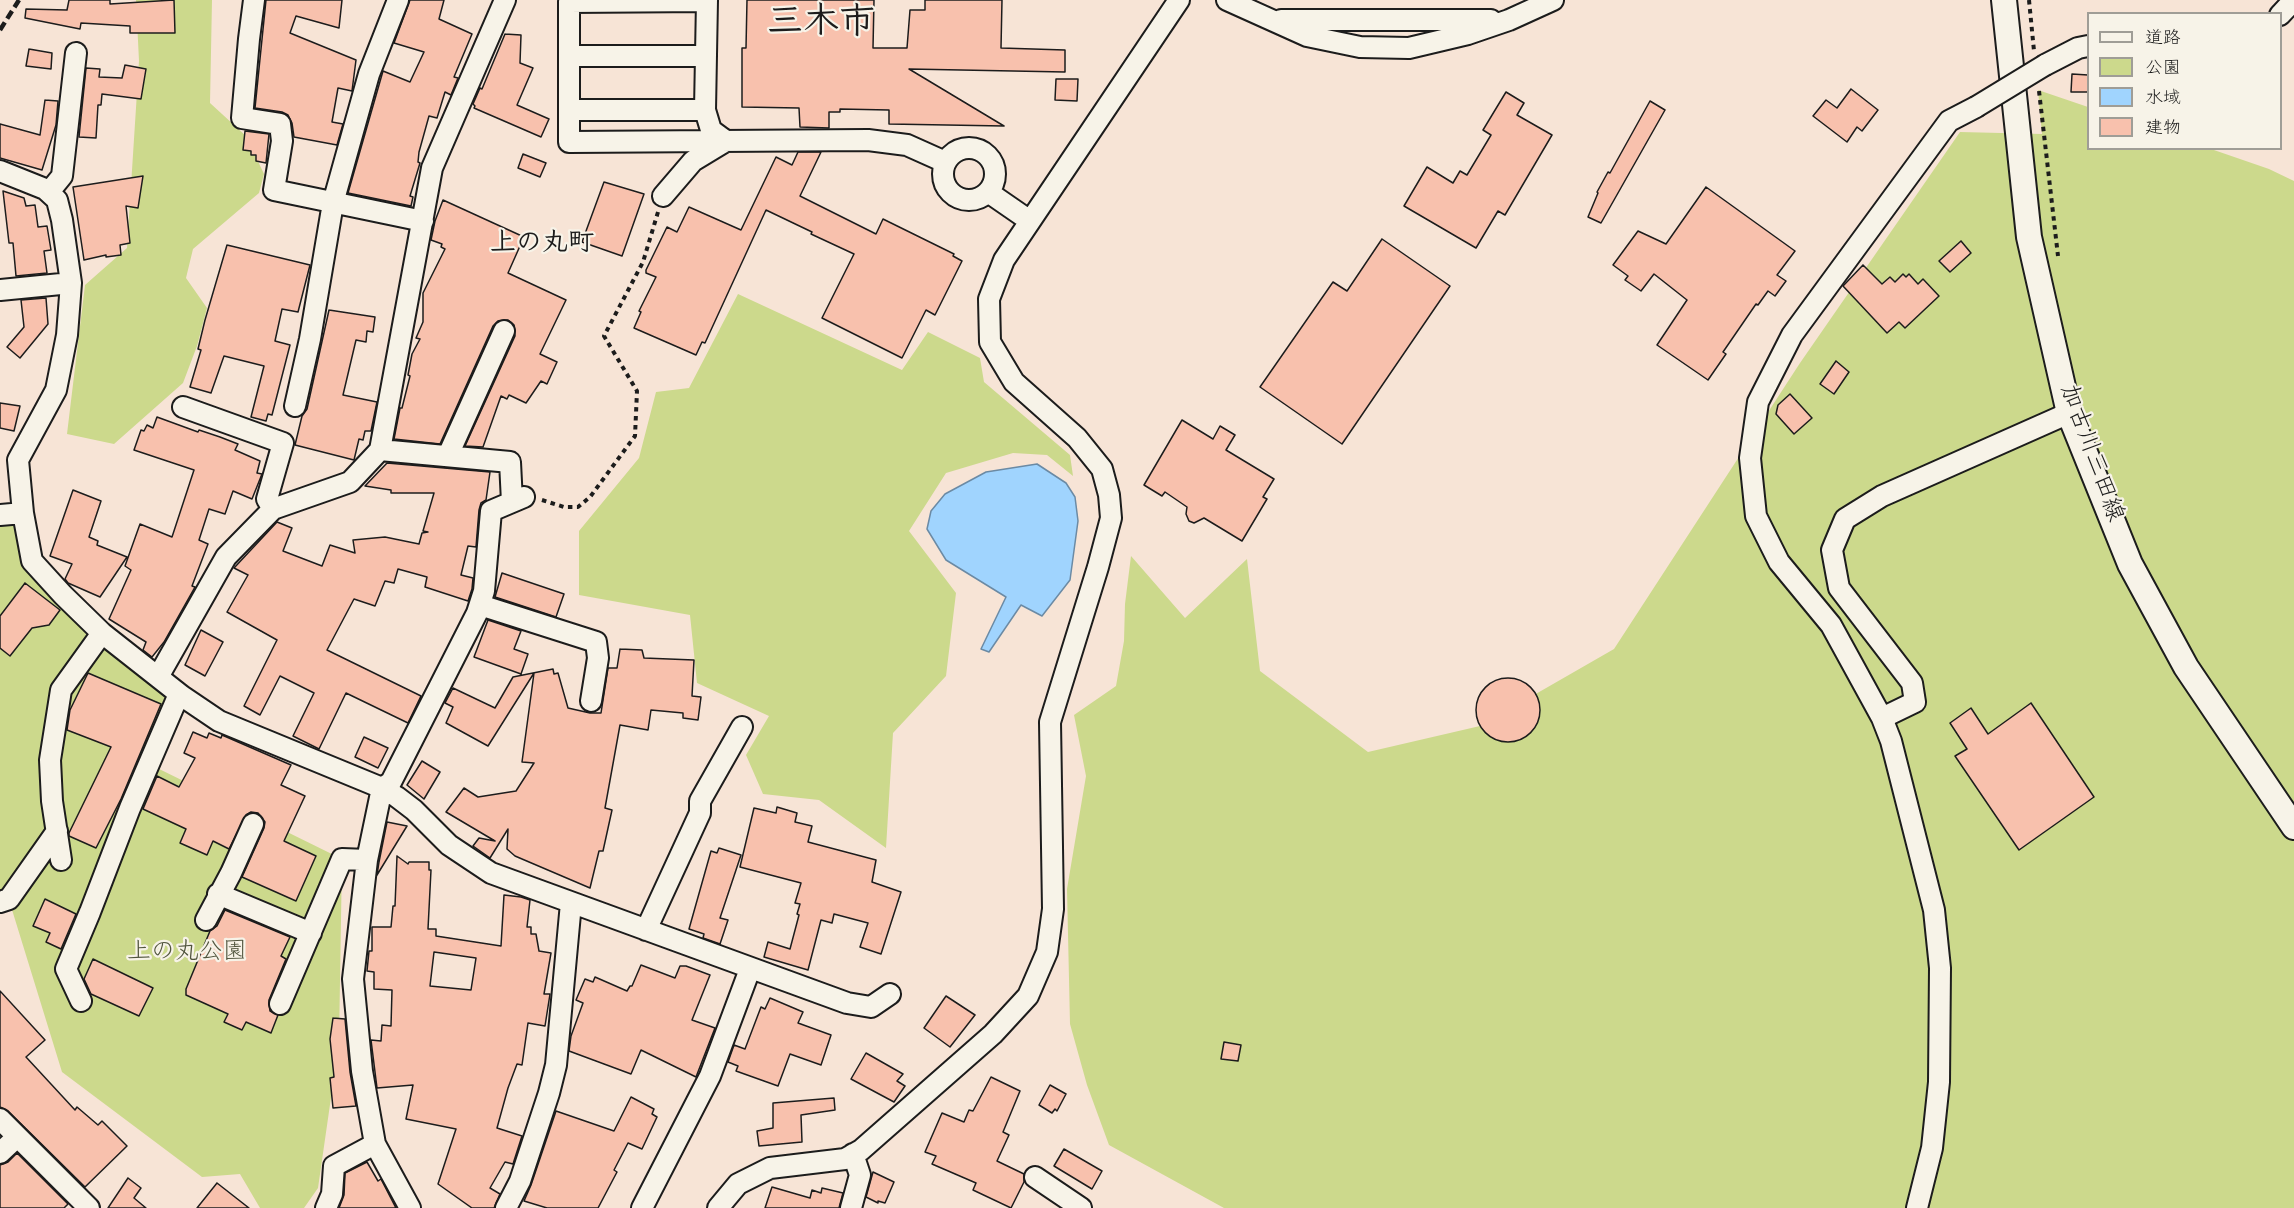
<!DOCTYPE html>
<html>
<head>
<meta charset="utf-8">
<style>
  body { margin:0 }
  #map { position:relative; width:2294px; height:1208px; overflow:hidden; background:#f7e4d6; font-family:Dekko,"Klee One",sans-serif }
  canvas { display:block }
  .legend { position:absolute; left:2087px; top:12px; width:195px; height:138px; box-sizing:border-box; background:#f7f3e8; border:2px solid #9f9d96; margin:0; padding:8px 10px; list-style:none; font-size:18px; color:#1c1c1c }
  .legend li { display:flex; align-items:center; gap:12px; height:30px }
  .legend b { width:30px; border:2px solid #9f9d96 }
</style>
</head>
<body>
<div id="map">
<canvas width="2294" height="1208"></canvas>
<ul class="legend">
<li><b style="height:8px;background:#f7f3e8"></b>道路</li>
<li><b style="height:16px;background:#ccd98c"></b>公園</li>
<li><b style="height:16px;background:#a0d4fe"></b>水域</li>
<li><b style="height:16px;background:#f8c1ad"></b>建物</li>
</ul>
</div>
<script>
const context = document.querySelector('canvas').getContext('2d');
context.lineJoin = 'round';
function paint(path, color) { context.fillStyle = color; context.fill(path, 'evenodd'); }
const toPath = rows => new Path2D(rows.map(r => 'M' + r).join(''));
function strokePath(path, color, width, dash) { context.strokeStyle = color; context.lineWidth = width; context.lineCap = dash ? 'butt' : 'round'; context.setLineDash(dash || []); context.stroke(path); }
function drawText(font, color, halo, rows, align = 'center') {
  context.font = font + ' Dekko,"Klee One",sans-serif'; context.lineWidth = 4.5; context.setLineDash([]); context.textBaseline = 'middle'; context.strokeStyle = halo; context.fillStyle = color; for (const [text, x, y, turn = 0] of rows) {
    context.save(); context.translate(x, y); context.rotate((+turn || 0) * Math.PI / 180); context.textAlign = isNaN(turn) ? turn : align; if (halo) context.strokeText(text, 0, 0); context.fillText(text, 0, 0); context.restore();
  }
}
paint(toPath([
  [136,0,212,0,210,103,246,136,264,174,259,193,193,249,186,278,207,308,197,346,183,383,114,444,67,434,85,285,127,248,139,61],
  [2038,90,2088,107,2088,148,2211,149,2269,169,2294,181,2294,1208,1224,1208,1109,1145,1087,1085,1070,1024,1067,889,1086,776,1074,715,1116,686,1124,641,1125,604,1131,556,1185,618,1247,559,1260,671,1368,752,1480,726,1614,649,1800,363,1960,132,2042,134],
  [738,294,902,370,928,332,980,358,984,382,1070,455,1073,476,1047,455,1013,453,946,473,909,531,956,593,946,676,893,733,886,848,819,800,763,794,746,755,769,716,697,683,690,615,579,595,579,531,639,458,656,392,689,388],
  [23,513,32,561,179,694,149,764,342,859,339,1042,318,1188,304,1208,260,1208,240,1174,202,1177,62,1072,9,900,0,900,0,515]
]), '#ccd98c');
const water = toPath([
  [1037,464,1066,483,1075,497,1078,521,1070,580,1042,616,1021,605,989,652,981,649,1006,597,946,560,927,529,931,511,945,494,986,472,1037,464]
]);
paint(water, '#a0d4fe');
strokePath(water, '#6b8aa4', 1.5);
const building = toPath([
  [69,0,110,0,110,4,174,0,175,33,130,33,130,26,81,23,80,29,25,18,26,9,67,10,69,0],
  [266,0,342,0,339,28,296,16,290,33,356,60,352,91,338,88,332,122,343,124,337,145,294,137,292,123,288,115,282,112,255,108,266,0],
  [410,0,444,0,439,19,472,34,454,77,458,78,451,95,445,92,437,118,429,116,419,152,418,162,420,163,410,196,413,197,411,206,348,193,383,71,410,82,424,52,394,43,410,0],
  [747,0,874,0,873,48,907,48,910,10,925,10,925,0,1002,0,1001,48,1065,50,1065,72,909,69,1004,126,889,124,889,110,840,109,840,112,829,112,829,128,800,127,799,108,742,107,742,48,746,48,747,0],
  [505,34,521,35,520,63,533,68,517,105,549,119,541,137,474,108,475,106,473,104,480,88,482,89,505,34],
  [29,49,52,53,51,69,26,66,29,49],
  [125,65,146,69,141,99,102,94,101,105,98,105,96,138,79,137,86,68,100,69,99,77,122,78,125,65],
  [2072,74,2088,75,2088,92,2071,92,2072,74],
  [1056,79,1078,79,1077,101,1055,100,1056,79],
  [1851,89,1878,110,1862,131,1857,127,1847,142,1813,116,1826,100,1837,108,1851,89],
  [1506,92,1524,103,1517,115,1552,135,1505,215,1498,211,1476,248,1404,206,1427,167,1453,183,1460,171,1467,175,1491,135,1483,130,1506,92],
  [45,100,58,101,56,125,42,170,0,158,0,124,40,135,45,100],
  [1650,101,1665,110,1601,223,1588,217,1598,193,1597,192,1608,172,1610,173,1650,101],
  [245,131,269,134,266,163,256,161,256,155,251,155,251,151,243,150,245,131],
  [798,152,821,152,800,196,876,234,883,219,954,254,953,256,962,261,935,315,926,310,902,358,822,318,854,254,811,234,812,232,766,210,705,343,702,342,696,355,634,328,641,312,639,311,656,277,646,273,646,270,667,227,677,232,689,207,741,230,776,157,792,165,798,152],
  [523,154,546,163,540,177,518,168,523,154],
  [143,176,138,208,126,206,130,243,120,245,121,255,106,257,106,255,84,260,73,187,143,176],
  [604,182,644,194,622,256,582,242,604,182],
  [1706,187,1795,251,1777,275,1786,281,1775,296,1768,291,1758,305,1756,304,1723,352,1726,354,1708,380,1657,345,1687,300,1654,274,1641,291,1625,280,1628,276,1613,265,1638,231,1666,244,1706,187],
  [3,191,24,198,26,206,35,205,38,227,47,226,51,250,44,251,47,273,16,276,13,243,9,243,3,191],
  [443,200,524,237,508,273,566,300,540,354,557,362,547,384,541,381,526,403,509,395,507,399,501,396,483,447,465,446,515,336,514,325,508,320,498,321,493,326,440,444,394,439,400,408,402,408,410,376,408,375,412,354,420,339,416,338,423,322,423,293,445,249,441,247,442,244,431,240,435,221,443,200],
  [1382,239,1450,286,1342,444,1260,387,1333,282,1347,291,1382,239],
  [1961,241,1971,253,1950,272,1939,261,1961,241],
  [227,245,310,265,298,312,282,309,275,341,290,345,272,415,268,414,266,421,251,417,264,366,224,356,211,393,190,387,201,350,198,349,205,320,227,245],
  [1863,265,1882,284,1890,277,1895,282,1903,274,1906,277,1909,274,1918,284,1923,279,1939,296,1905,328,1899,322,1887,333,1843,286,1863,265],
  [46,298,48,324,20,358,7,347,24,327,21,300,46,298],
  [329,310,375,317,373,332,367,331,366,342,356,340,343,395,377,402,371,431,365,431,363,440,359,439,354,460,295,445,302,416,307,409,329,310],
  [1836,361,1849,372,1834,394,1820,384,1836,361],
  [1790,394,1812,418,1794,434,1776,414,1778,405,1790,394],
  [0,403,20,406,14,431,0,428,0,403],
  [157,417,198,432,199,430,220,437,238,444,235,450,260,461,257,473,262,474,252,499,233,491,225,514,209,509,199,540,208,544,192,586,195,587,164,642,152,657,143,650,146,642,109,619,131,570,125,566,140,524,172,537,194,470,134,450,141,430,144,431,147,425,153,428,157,417],
  [1182,420,1213,439,1220,426,1235,435,1226,450,1274,479,1263,497,1267,499,1242,541,1204,518,1194,523,1189,521,1186,514,1187,507,1165,492,1162,496,1144,485,1182,420],
  [387,463,490,472,486,500,481,503,479,510,476,547,468,546,461,575,473,578,472,589,468,601,425,587,427,577,398,569,394,583,385,581,375,606,354,599,327,650,421,696,408,723,346,693,319,749,293,736,314,693,280,676,260,715,244,706,277,640,227,612,248,575,234,568,277,522,292,528,283,551,322,566,330,545,355,553,353,540,385,537,419,544,422,533,428,532,423,531,434,493,391,493,391,490,365,486,387,463],
  [73,490,101,501,89,537,98,541,97,545,127,557,100,597,68,583,65,579,72,564,50,556,73,490],
  [502,573,564,594,556,617,495,597,502,573],
  [25,583,60,610,49,625,32,628,10,656,0,648,0,616,25,583],
  [488,620,521,631,514,649,528,654,521,674,474,657,488,620],
  [201,630,223,642,205,676,185,665,201,630],
  [620,649,642,650,644,658,694,660,692,696,701,697,698,720,683,718,683,713,651,710,648,730,620,725,605,808,612,810,603,851,599,851,590,888,515,856,507,849,508,829,490,858,473,846,479,838,495,841,446,812,464,788,478,797,516,791,534,763,522,762,534,673,488,746,446,723,453,707,445,703,453,688,495,708,513,677,553,669,554,674,558,673,568,708,590,713,601,713,608,668,617,668,620,649],
  [88,673,161,704,121,799,96,848,69,836,69,833,111,747,67,730,70,710,88,673],
  '1476 710a32 32 0 1 1 64 0a32 32 0 1 1-64 0Z',
  [2031,703,2094,797,2019,850,1955,756,1967,749,1950,723,1971,708,1988,734,2031,703],
  [193,732,207,738,209,733,221,738,222,735,291,765,281,785,305,796,284,841,316,856,296,901,242,877,264,828,265,822,258,813,251,812,246,815,229,849,213,841,207,855,180,843,186,829,143,809,157,776,179,787,195,758,184,753,193,732],
  [364,737,388,748,378,768,355,757,364,737],
  [422,761,440,772,424,799,407,785,422,761],
  [777,807,797,813,795,822,812,826,808,842,876,860,872,882,901,892,881,954,860,947,868,923,834,914,832,923,821,920,808,970,764,957,768,942,790,949,799,915,797,914,800,904,795,903,801,883,740,867,754,808,776,813,777,807],
  [387,822,407,826,377,875,379,862,387,822],
  [719,848,741,855,720,918,728,920,720,944,703,938,704,934,689,929,711,851,717,853,719,848],
  [397,856,408,864,409,862,429,862,429,870,431,870,428,929,436,929,436,936,501,946,504,895,521,897,530,900,527,927,531,927,531,934,536,934,539,951,551,953,544,994,550,994,545,1026,528,1023,522,1065,517,1064,508,1088,497,1128,522,1136,513,1164,505,1162,490,1188,500,1194,494,1208,472,1208,438,1184,456,1129,406,1119,413,1085,377,1088,371,1040,381,1041,382,1025,391,1026,392,990,374,989,374,972,367,971,369,951,372,951,372,927,391,927,393,906,395,906,397,856],
  [434,952,476,958,471,990,430,986,434,952],
  [45,899,76,914,61,949,46,942,50,933,33,926,45,899],
  [225,910,290,937,281,956,286,959,269,1000,270,1011,278,1015,271,1033,246,1022,242,1030,224,1022,228,1014,186,995,186,989,210,931,217,926,225,910],
  [93,959,153,988,139,1016,91,994,84,979,93,959],
  [641,965,675,978,680,966,686,966,710,975,692,1020,715,1028,696,1077,641,1050,631,1074,569,1051,571,1036,583,1003,576,1000,585,979,593,982,595,977,627,991,630,986,632,986,641,965],
  [0,991,45,1040,26,1057,75,1110,77,1107,98,1125,102,1121,127,1146,85,1187,8,1111,0,1107,0,991],
  [946,996,975,1015,950,1047,924,1028,946,996],
  [770,998,803,1012,798,1023,831,1035,821,1065,790,1054,778,1086,736,1071,738,1066,728,1062,734,1045,745,1049,761,1007,765,1009,770,998],
  [333,1018,345,1019,350,1072,356,1106,333,1108,330,1078,334,1077,330,1039,333,1018],
  [1224,1042,1241,1045,1238,1061,1221,1059,1224,1042],
  [866,1053,903,1074,897,1081,905,1086,894,1102,851,1079,866,1053],
  [991,1077,1020,1091,1003,1132,1009,1135,997,1161,1024,1174,1024,1182,1011,1208,973,1190,976,1183,932,1164,936,1156,925,1152,942,1113,964,1122,969,1110,973,1111,991,1077],
  [1050,1085,1066,1094,1057,1111,1055,1109,1052,1113,1039,1105,1050,1085],
  [631,1097,654,1109,652,1114,657,1117,642,1149,628,1143,614,1170,617,1172,598,1208,547,1208,524,1201,531,1185,556,1111,614,1131,631,1097],
  [834,1098,835,1110,801,1115,802,1142,759,1146,757,1131,773,1128,773,1103,834,1098],
  [1064,1149,1102,1171,1092,1189,1054,1166,1064,1149],
  [17,1153,68,1204,64,1208,0,1208,0,1165,8,1162,17,1153],
  [367,1162,378,1181,381,1179,396,1208,339,1208,344,1195,345,1173,367,1162],
  [873,1172,894,1182,885,1203,878,1201,878,1203,866,1197,873,1172],
  [128,1178,141,1188,134,1198,146,1208,108,1208,128,1178],
  [217,1183,249,1208,197,1208,217,1183],
  [772,1187,810,1198,812,1190,821,1193,822,1188,843,1193,839,1208,765,1208,772,1187]
]);
paint(building, '#f8c1ad');
strokePath(building, '#1c1c1c', 1.5);
const minor = toPath([
  [254,0,249,39,242,118,280,124,282,141,274,190,423,221],
  [1227,0,1307,36,1360,47,1409,48,1468,34,1509,20,1553,0],
  [707,1,569,2,569,142,868,140,907,145,945,162],
  [2280,15,2294,0],
  [1281,20,1491,20],
  [569,56,706,56],
  [2045,65,2078,48,2088,46],
  [569,110,705,110],
  '943 174a26 26 0 1 1 52 0a26 26 0 1 1-52 0Z',
  [0,171,45,189,57,200,62,220,71,283,67,335,56,390,18,460,23,513,32,561,63,595,102,633,182,696,219,721,382,788,397,797,414,810,449,845,491,873,847,1003,871,1007,890,994],
  [49,192,62,176,76,53],
  [988,192,1030,221],
  [663,196,693,161,726,141,711,130,705,110,707,0],
  [0,290,71,283],
  [295,406,310,339,333,203,369,74,398,0],
  [183,407,283,443,267,499,273,509],
  [380,450,510,462,512,502],
  [450,456,450,451,504,331],
  [0,515,23,513],
  [480,605,596,642,598,658,591,701],
  [158,677,226,557,273,509,350,482,380,450,432,168,505,0],
  [1882,718,1915,702,1912,683,1839,588,1832,550,1845,519,1882,496,2069,413],
  [61,860,52,801,50,760,61,690,102,633],
  [218,894,311,933],
  [0,902,9,899,57,831],
  [206,920,231,873,253,824],
  [646,930,700,813,700,801,742,727],
  [81,1001,66,969,90,912,130,808,179,694],
  [280,1004,342,859,367,860],
  [0,1119,89,1208],
  [0,1153,17,1137],
  [1035,1177,1081,1208],
  [326,1208,332,1194,334,1166,375,1144],
  [410,1208,375,1144,362,1071,353,979,367,860,382,788,391,782,477,613,484,591,491,511,524,497],
  [506,1208,520,1181,549,1093,556,1065,571,903],
  [642,1208,710,1076,750,969],
  [718,1208,738,1184,770,1168,845,1159,861,1150,993,1034,1028,996,1047,952,1053,909,1050,722,1098,567,1111,518,1109,495,1102,469,1077,438,1014,382,990,342,989,299,1004,260,1179,0],
  [851,1208,860,1175,853,1154],
  [1917,1208,1932,1148,1939,1082,1940,968,1934,910,1891,741,1882,718,1831,625,1779,562,1756,516,1750,458,1758,402,1792,335,1949,121,1976,107]
]);
const major = toPath([
  [2004,0,2029,237,2069,413,2130,564,2186,667,2294,827]
]);
strokePath(minor, '#1c1c1c', 24);
strokePath(major, '#1c1c1c', 28);
strokePath(toPath([
  [2029,0,2034,51],
  [2039,91,2058,256],
  [542,500,564,507,578,507,590,497,635,436,637,391,604,336,643,262,658,212]
]), '#1c1c1c', 4, [4.5, 4.5]);
strokePath(minor, '#f7f3e8', 20);
strokePath(major, '#f7f3e8', 24);
strokePath(toPath([
  [0,30,19,0]
]), '#1c1c1c', 4.5, [9, 4.5]);
const minorBridge = toPath([
  [1976,107,2045,65]
]);
strokePath(minorBridge, '#1c1c1c', 24, []);
strokePath(minorBridge, '#f7f3e8', 20);
drawText('24px', '#1c1c1c', '#f7f3e8', [
  ["加古川三田線",2089,454,70]
]);
drawText('24px', '#51553e', '#f7f3e8', [
  ["上の丸公園",187,955]
]);
drawText('bold 26px', '#1c1c1c', '#f7f3e8', [
  ["上の丸町",542,246]
]);
drawText('bold 36px', '#1c1c1c', '#f7f3e8', [
  ["三木市",821,27]
]);
</script>
</body>
</html>
